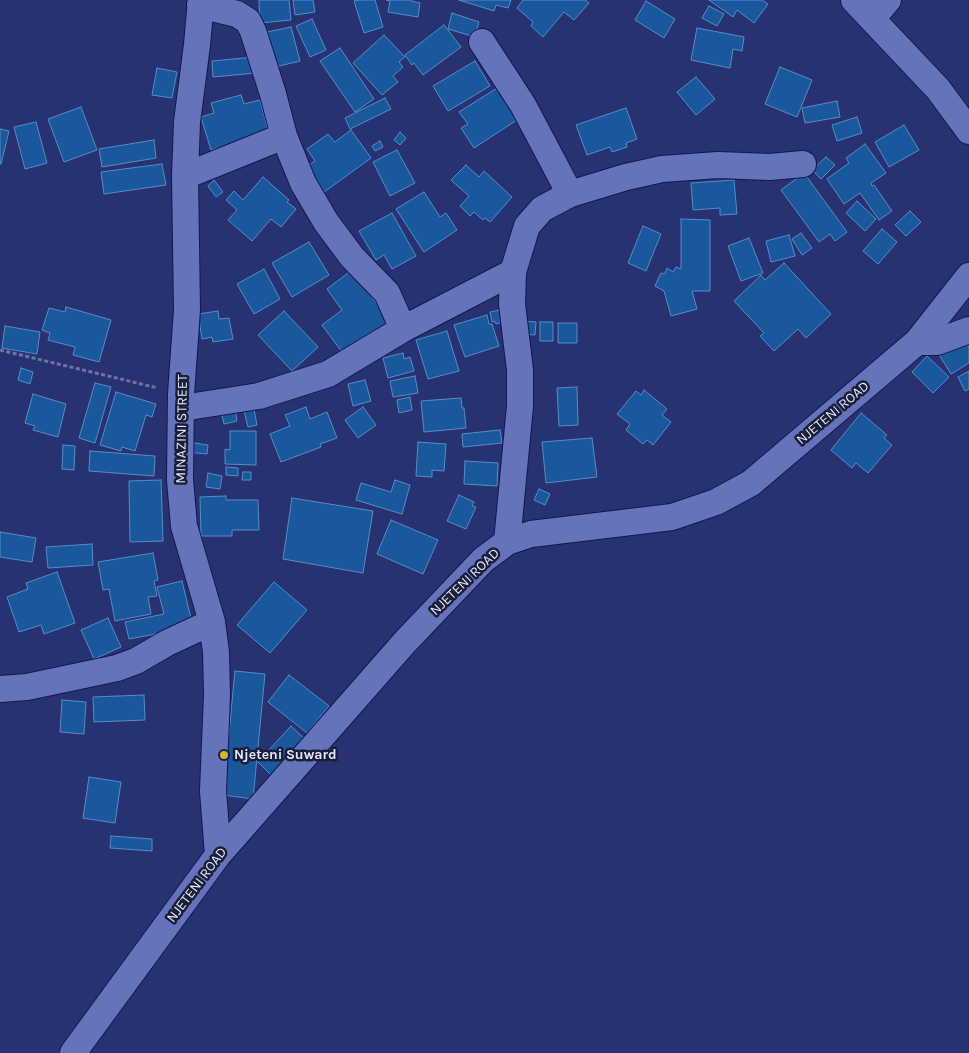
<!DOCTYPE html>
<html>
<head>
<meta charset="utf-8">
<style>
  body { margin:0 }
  canvas { display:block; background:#293271 }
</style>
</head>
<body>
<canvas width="969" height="1053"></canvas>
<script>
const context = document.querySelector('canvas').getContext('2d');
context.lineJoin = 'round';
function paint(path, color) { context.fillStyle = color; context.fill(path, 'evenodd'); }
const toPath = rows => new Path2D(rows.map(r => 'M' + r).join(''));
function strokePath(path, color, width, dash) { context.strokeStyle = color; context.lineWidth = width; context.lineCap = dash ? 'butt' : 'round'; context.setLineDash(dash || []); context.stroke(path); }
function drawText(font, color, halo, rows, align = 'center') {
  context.font = font + ' Karla,sans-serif'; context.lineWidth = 5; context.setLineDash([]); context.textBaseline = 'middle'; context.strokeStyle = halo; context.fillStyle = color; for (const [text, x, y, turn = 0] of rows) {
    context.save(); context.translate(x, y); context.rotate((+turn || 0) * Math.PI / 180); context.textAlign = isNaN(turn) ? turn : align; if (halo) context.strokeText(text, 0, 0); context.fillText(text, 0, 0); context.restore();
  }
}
const building = toPath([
  [259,0,289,0,291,20,260,23,259,0],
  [293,0,313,0,315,12,295,15,293,0],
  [358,0,375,0,383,27,364,33,354,1,358,0],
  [411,0,411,1,420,3,418,17,388,12,390,1,386,0,411,0],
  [459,0,511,0,508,8,496,5,494,11,459,0],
  [523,0,585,0,589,3,574,20,564,12,543,37,531,26,533,22,517,8,523,0],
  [709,0,762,0,768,4,754,23,737,10,733,17,709,0],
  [646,1,675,19,664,38,635,20,646,1],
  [709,6,724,14,717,26,702,18,709,6],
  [452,13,479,22,475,37,448,29,452,13],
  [312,19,326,50,310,57,296,26,312,19],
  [444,25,461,47,423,75,414,63,412,65,405,55,444,25],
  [291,27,300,61,267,69,258,34,291,27],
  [697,28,744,37,742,51,733,49,730,68,691,60,697,28],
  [384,35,405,57,399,62,403,67,393,76,398,82,382,95,353,63,384,35],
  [340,48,374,99,355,112,320,61,340,48],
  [255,57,256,73,213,77,212,61,255,57],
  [475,61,490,86,448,111,433,86,475,61],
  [780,67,812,80,797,117,765,104,780,67],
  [157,68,177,72,172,98,152,95,157,68],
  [696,77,715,99,696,115,677,92,696,77],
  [497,88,520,118,474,148,461,128,468,124,459,112,497,88],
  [241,95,244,104,260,100,269,134,211,150,201,117,214,113,211,103,241,95],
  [385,98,391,109,350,129,345,118,385,98],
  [837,101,840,117,805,123,802,108,837,101],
  [81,107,97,150,64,162,48,119,81,107],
  [626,108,637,139,626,143,627,147,612,152,610,147,587,155,576,125,626,108],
  [857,117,862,133,837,141,832,125,857,117],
  [36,122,47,163,25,169,14,127,36,122],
  [904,125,919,150,889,167,875,142,904,125],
  [0,129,9,131,1,164,0,164,0,129],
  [351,130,371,158,320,195,302,170,315,161,307,149,328,134,335,142,351,130],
  [400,132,406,138,400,145,394,140,400,132],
  [154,140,156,158,102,167,99,149,154,140],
  [380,141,383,147,375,151,372,146,380,141],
  [865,144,886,173,871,183,872,186,874,185,892,211,879,220,860,193,844,204,827,179,849,163,846,158,865,144],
  [397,150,415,183,390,196,373,162,397,150],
  [826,157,835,165,821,179,812,170,826,157],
  [162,164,166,185,104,194,101,172,162,164],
  [466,165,479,177,484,171,512,197,490,222,485,218,483,220,474,212,470,216,460,206,469,196,451,180,466,165],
  [804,173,847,232,835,241,830,234,819,242,781,190,804,173],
  [263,177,289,200,287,202,296,209,281,227,271,219,252,241,228,220,237,210,226,200,234,191,243,200,263,177],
  [214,180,223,192,216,197,208,186,214,180],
  [734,180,737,214,720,215,720,208,693,210,691,183,734,180],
  [424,192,440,217,446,213,457,230,424,252,396,209,424,192],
  [857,201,876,219,865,231,846,213,857,201],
  [910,211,921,222,906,236,895,225,910,211],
  [392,213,416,256,392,269,384,255,376,260,359,231,392,213],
  [681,219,710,220,710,291,692,291,697,309,671,316,664,291,655,286,661,273,665,274,667,268,673,272,676,267,681,269,681,219],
  [643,226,661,234,646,271,628,263,643,226],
  [882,229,897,242,878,264,863,251,882,229],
  [801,233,812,248,802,255,792,239,801,233],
  [789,235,795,256,771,262,766,241,789,235],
  [749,238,763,273,741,281,728,246,749,238],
  [309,242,329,275,292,297,272,263,309,242],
  [784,263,831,314,806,338,798,329,774,351,760,336,764,333,734,301,761,275,765,280,784,263],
  [264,269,280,299,254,314,237,284,264,269],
  [352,270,391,323,345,356,322,325,342,310,327,289,352,270],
  [66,307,111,320,99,362,73,355,75,347,48,340,50,333,42,330,49,308,65,312,66,307],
  [500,310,503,322,496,324,495,321,492,322,490,312,500,310],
  [218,311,219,319,229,318,233,339,213,342,212,337,202,339,198,314,218,311],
  [284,311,318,347,292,371,258,335,284,311],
  [487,315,489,324,492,324,499,346,465,357,454,325,487,315],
  [522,321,536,322,535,335,522,334,522,321],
  [540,322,553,322,553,341,540,341,540,322],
  [558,323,577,323,577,343,558,343,558,323],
  [5,326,40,332,37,354,2,348,5,326],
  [447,331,459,371,428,379,416,340,447,331],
  [969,335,969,363,951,374,938,353,969,335],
  [403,353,404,359,410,357,414,371,388,378,383,358,403,353],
  [927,356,949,377,933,393,912,372,927,356],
  [21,368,33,372,30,384,18,380,21,368],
  [969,371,969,389,965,391,958,377,969,371],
  [415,376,418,393,393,397,390,381,415,376],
  [365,380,371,401,353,406,348,384,365,380],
  [95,383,111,387,95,443,79,438,95,383],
  [577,387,578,425,559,426,557,388,577,387],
  [644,390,667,409,662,415,671,422,653,445,647,440,643,444,626,430,630,424,617,414,636,391,641,395,644,390],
  [116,392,156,404,152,417,146,415,135,451,122,447,121,451,100,445,116,392],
  [33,394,66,404,58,437,33,430,35,426,25,423,33,394],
  [410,397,412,410,399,413,397,400,410,397],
  [461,398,462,408,464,408,466,428,424,432,421,401,461,398],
  [306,407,310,419,327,412,337,438,320,444,321,447,281,462,270,434,290,426,285,415,306,407],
  [363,407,376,425,358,438,345,420,363,407],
  [235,409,237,421,224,424,221,411,235,409],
  [254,409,257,425,248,427,244,411,254,409],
  [861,413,887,435,884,438,892,445,868,473,856,463,852,468,831,450,861,413],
  [500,430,502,443,463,447,462,434,500,430],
  [230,431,256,431,256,465,225,464,225,449,230,450,230,431],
  [592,438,597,477,546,483,542,442,592,438],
  [188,442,208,445,207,454,187,452,188,442],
  [418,442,446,444,444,471,432,470,432,477,416,476,418,442],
  [63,445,75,446,74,470,62,469,63,445],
  [90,451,155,456,154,476,89,471,90,451],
  [465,461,498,463,497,486,464,484,465,461],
  [226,467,238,468,238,476,226,475,226,467],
  [243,472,251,472,251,480,242,480,243,472],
  [208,473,222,476,220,489,206,487,208,473],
  [161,480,163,541,130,542,129,481,161,480],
  [395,480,410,485,402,514,356,500,361,483,391,492,395,480],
  [539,489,550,494,545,505,534,500,539,489],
  [459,495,474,502,472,506,476,507,466,529,447,521,459,495],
  [226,496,226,500,258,500,259,530,232,530,232,536,201,536,200,497,226,496],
  [292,498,373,511,363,573,283,559,292,498],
  [391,520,438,540,423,574,377,554,391,520],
  [0,532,36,538,32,562,0,557,0,532],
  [92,544,93,565,48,568,46,547,92,544],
  [153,553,158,580,154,581,157,596,148,597,151,614,115,621,109,589,103,590,98,562,153,553],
  [57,572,75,623,44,634,41,625,19,632,7,597,28,589,26,583,57,572],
  [182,581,193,627,129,639,125,622,164,614,157,587,182,581],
  [274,582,307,610,270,653,237,625,274,582],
  [108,618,121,647,94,659,81,630,108,618],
  [235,671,265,674,253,799,223,795,235,671],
  [289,675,329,706,307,733,268,702,289,675],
  [144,695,145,720,94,722,93,697,144,695],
  [62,700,86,702,84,734,60,732,62,700],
  [291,726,305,739,271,775,258,762,291,726],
  [89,777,121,782,115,823,83,818,89,777],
  [111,836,152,839,152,851,110,848,111,836]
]);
paint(building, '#19589b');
strokePath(building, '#578bc9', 1);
const minor = toPath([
  [201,0,197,45,187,122,185,176,187,310,181,394,180,480,184,526,212,622,216,652,217,695,213,791,218,855],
  [854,0,938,89,969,131],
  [200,5,237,14,248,21,253,31,273,94,284,136,303,183,326,222,352,257,387,293,403,329],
  [872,19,888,0],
  [482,42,523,105,570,194],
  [185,176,284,136],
  [917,342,937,342,969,330],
  [182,408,259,396,328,374,403,329,513,272],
  [507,542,520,406,520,370,512,304,513,272,527,226,542,209,570,194,626,177,662,169,718,165,770,167,803,164],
  [0,689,27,687,117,668,136,661,167,643,212,622],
  [73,1053,218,855,405,642,483,560,507,542,531,534,672,517,716,502,751,483,917,342,969,276]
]);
strokePath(minor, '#141653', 28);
strokePath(toPath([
  [0,350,158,388]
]), '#6c74a2', 3, [4, 2.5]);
strokePath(minor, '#6574ba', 26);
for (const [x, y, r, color] of [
  [224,755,5,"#d6b534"]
]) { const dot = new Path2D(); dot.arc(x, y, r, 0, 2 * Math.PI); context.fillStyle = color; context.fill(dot); strokePath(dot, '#191e3b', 2); }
drawText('14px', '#e4e9f8', '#191e3b', [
  ["NJETENI ROAD",833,413,-40],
  ["MINAZINI STREET",182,429,-89],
  ["NJETENI ROAD",465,582,-44],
  ["NJETENI ROAD",197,885,-53]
]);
drawText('bold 14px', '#e4e9f8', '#191e3b', [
  ["Njeteni Suward",234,755]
], 'left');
</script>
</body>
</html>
